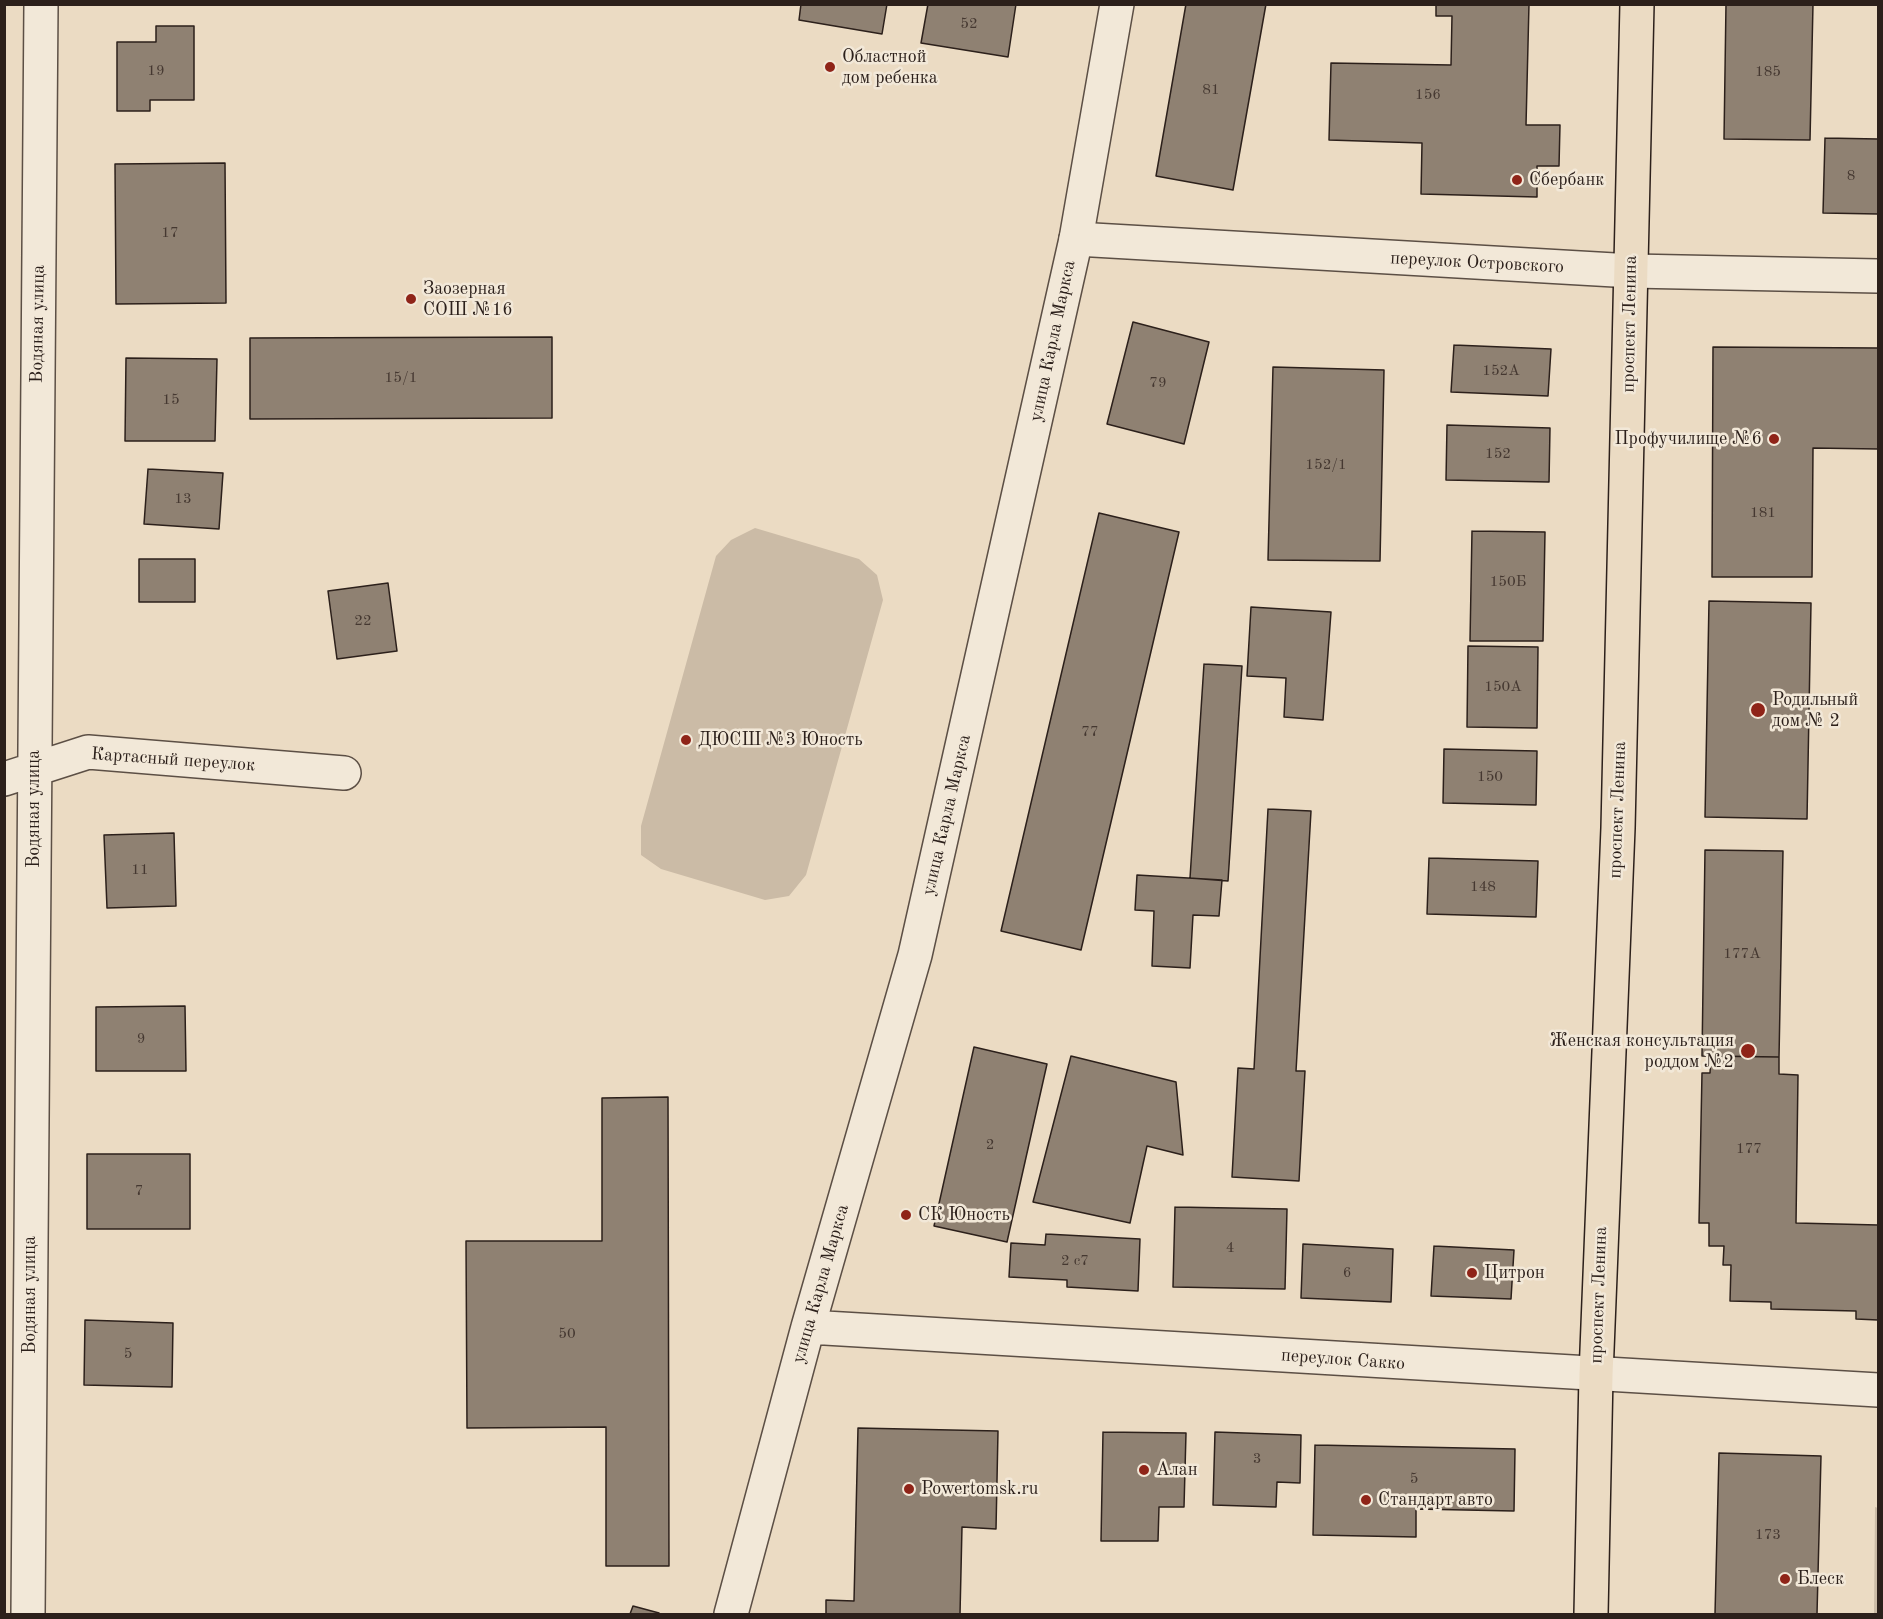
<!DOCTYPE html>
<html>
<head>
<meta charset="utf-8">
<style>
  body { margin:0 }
  #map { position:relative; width:1883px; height:1619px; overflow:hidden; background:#ebdbc3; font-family:"Old Standard TT",serif }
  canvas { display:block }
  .frame { position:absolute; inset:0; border:6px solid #2c201b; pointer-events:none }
</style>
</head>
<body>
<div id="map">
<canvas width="1883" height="1619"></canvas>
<div class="frame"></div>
</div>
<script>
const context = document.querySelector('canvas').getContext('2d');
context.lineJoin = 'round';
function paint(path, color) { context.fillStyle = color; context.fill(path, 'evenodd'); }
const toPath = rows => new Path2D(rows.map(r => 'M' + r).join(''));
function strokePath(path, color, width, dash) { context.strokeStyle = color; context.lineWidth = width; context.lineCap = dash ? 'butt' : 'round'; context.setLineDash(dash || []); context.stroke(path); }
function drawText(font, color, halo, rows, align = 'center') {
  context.font = font + ' "Old Standard TT",serif'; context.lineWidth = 5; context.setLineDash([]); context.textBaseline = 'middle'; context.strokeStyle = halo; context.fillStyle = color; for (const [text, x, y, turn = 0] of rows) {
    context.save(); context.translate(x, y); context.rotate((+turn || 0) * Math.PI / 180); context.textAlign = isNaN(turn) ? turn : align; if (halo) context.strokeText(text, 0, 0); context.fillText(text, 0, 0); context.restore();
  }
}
paint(toPath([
  [755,528,859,559,877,575,883,600,806,875,789,896,765,900,661,869,641,855,641,826,716,556,731,540],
  [1875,1507,1878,1508,1878,1614,1874,1614]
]), '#cbbba6');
const building = toPath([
  [801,4,887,4,882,34,799,20,801,4],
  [928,4,1016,4,1008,57,921,43,928,4],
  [1186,4,1266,4,1233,190,1156,176,1186,4],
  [1436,4,1529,4,1526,125,1560,125,1559,166,1537,166,1537,197,1421,194,1422,143,1329,140,1331,63,1451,65,1452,16,1436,16,1436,4],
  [1726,4,1813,4,1810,140,1724,139,1726,4],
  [156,26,194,26,194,100,150,100,150,111,117,111,117,42,156,42,156,26],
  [1825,138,1878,139,1878,214,1823,213,1825,138],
  [225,163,226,303,116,304,115,164,225,163],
  [1133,322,1209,342,1184,444,1107,424,1133,322],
  [552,337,552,418,250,419,250,338,552,337],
  [1454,345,1551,349,1548,396,1451,392,1454,345],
  [1713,347,1878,348,1878,449,1813,448,1812,577,1712,577,1713,347],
  [126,358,217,359,215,441,125,441,126,358],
  [1273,367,1384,370,1380,561,1268,560,1273,367],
  [1447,425,1550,428,1549,482,1446,480,1447,425],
  [148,469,223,473,219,529,144,524,148,469],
  [1099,513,1179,532,1081,950,1001,931,1099,513],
  [1472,531,1545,532,1543,641,1470,641,1472,531],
  [139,559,195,559,195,602,139,602,139,559],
  [388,583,397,651,337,659,328,591,388,583],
  [1709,601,1811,603,1807,819,1705,817,1709,601],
  [1251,607,1331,612,1323,720,1284,717,1286,678,1247,676,1251,607],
  [1468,646,1538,647,1537,728,1467,727,1468,646],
  [1204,664,1242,666,1228,881,1190,878,1204,664],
  [1444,749,1537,751,1536,805,1443,803,1444,749],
  [1268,809,1311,811,1296,1071,1305,1071,1299,1181,1232,1177,1238,1068,1254,1069,1268,809],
  [174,833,176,906,107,908,104,835,174,833],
  [1705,850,1783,851,1779,1057,1702,1056,1705,850],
  [1429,858,1538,861,1536,917,1427,914,1429,858],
  [1137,875,1222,880,1219,916,1193,915,1190,968,1152,966,1154,911,1135,910,1137,875],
  [185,1006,186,1071,96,1071,96,1007,185,1006],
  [974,1047,1047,1064,1007,1242,934,1226,974,1047],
  [1071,1056,1176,1082,1183,1155,1147,1146,1130,1223,1033,1202,1071,1056],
  [1711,1056,1779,1057,1779,1074,1798,1075,1796,1223,1878,1225,1878,1320,1856,1319,1856,1311,1771,1309,1771,1302,1730,1301,1731,1265,1723,1265,1724,1246,1709,1246,1709,1223,1699,1223,1702,1073,1710,1073,1711,1056],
  [668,1097,669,1566,606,1566,606,1427,467,1428,466,1241,602,1241,602,1098,668,1097],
  [87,1154,190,1154,190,1229,87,1229,87,1154],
  [1175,1207,1287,1209,1285,1289,1173,1287,1175,1207],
  [1046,1234,1140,1239,1138,1291,1067,1287,1067,1280,1009,1277,1011,1243,1045,1245,1046,1234],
  [1303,1244,1393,1249,1391,1302,1301,1298,1303,1244],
  [1434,1246,1514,1250,1511,1299,1431,1296,1434,1246],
  [85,1320,173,1323,172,1387,84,1385,85,1320],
  [858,1428,998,1431,996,1529,962,1527,960,1614,826,1614,826,1600,854,1601,858,1428],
  [1103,1432,1186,1433,1184,1507,1159,1507,1158,1541,1101,1541,1103,1432],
  [1215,1432,1301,1435,1300,1483,1277,1482,1276,1507,1213,1505,1215,1432],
  [1315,1445,1515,1449,1514,1511,1416,1509,1416,1537,1313,1535,1315,1445],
  [1719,1453,1821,1456,1817,1614,1715,1614,1719,1453],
  [633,1606,659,1613,659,1614,630,1614,633,1606]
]);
paint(building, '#8f8172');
strokePath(building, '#2c201b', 1.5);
const minor = toPath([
  [1076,239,1632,271,1878,276],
  [4,779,88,752,344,773],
  [28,1614,41,4]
]);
const tertiary = toPath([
  [808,1327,1878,1390],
  [731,1614,808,1327,915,955,1076,239,1117,4]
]);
const primary = toPath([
  [1591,1614,1596,1375,1618,828,1637,4]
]);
strokePath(minor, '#5c4f45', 36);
strokePath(tertiary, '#5c4f45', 36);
strokePath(primary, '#2c201b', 36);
strokePath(minor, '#f2e8d8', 33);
strokePath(tertiary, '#f2e8d8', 33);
strokePath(primary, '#ebdbc3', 33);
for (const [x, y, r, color] of [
  [830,67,6,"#8f2418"],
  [1517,180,6,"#8f2418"],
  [411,299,6,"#8f2418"],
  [1774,439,6,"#8f2418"],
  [1758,710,8,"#8f2418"],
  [686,740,6,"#8f2418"],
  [1748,1051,8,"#8f2418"],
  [906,1215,6,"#8f2418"],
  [1472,1273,6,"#8f2418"],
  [1144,1470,6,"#8f2418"],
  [909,1489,6,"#8f2418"],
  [1366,1500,6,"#8f2418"],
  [1785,1579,6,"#8f2418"]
]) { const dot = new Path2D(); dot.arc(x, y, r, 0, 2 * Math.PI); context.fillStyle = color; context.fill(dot); strokePath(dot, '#f2e8d8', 2); }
drawText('15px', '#453831', null, [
  ["52",969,24],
  ["19",156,71],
  ["185",1768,72],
  ["81",1211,90],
  ["156",1428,95],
  ["8",1851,176],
  ["17",170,233],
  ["152А",1501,371],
  ["15/1",401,378],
  ["79",1158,383],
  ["15",171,400],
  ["152",1498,454],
  ["152/1",1326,465],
  ["13",183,499],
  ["181",1763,513],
  ["150Б",1508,582],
  ["22",363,621],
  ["150А",1503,687],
  ["77",1090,732],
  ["150",1490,777],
  ["11",140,870],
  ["148",1483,887],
  ["177А",1742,954],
  ["9",141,1039],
  ["2",990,1145],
  ["177",1749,1149],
  ["7",139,1191],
  ["4",1230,1248],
  ["2 с7",1075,1261],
  ["6",1347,1273],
  ["50",567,1334],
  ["5",128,1354],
  ["3",1257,1459],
  ["5",1414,1479],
  ["173",1768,1535]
]);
drawText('18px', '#2c201b', '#f2e8d8', [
  ["Областной",842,57],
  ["дом ребенка",842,78],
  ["Сбербанк",1529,180],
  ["Заозерная",423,289],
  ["СОШ №16",423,310],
  ["Профучилище №6",1762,439,"right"],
  ["Родильный",1772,700],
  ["дом № 2",1772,721],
  ["ДЮСШ №3 Юность",698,740],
  ["Женская консультация",1734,1041,"right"],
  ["роддом №2",1734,1062,"right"],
  ["СК Юность",918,1215],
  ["Цитрон",1484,1273],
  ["Алан",1156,1470],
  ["Powertomsk.ru",921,1489],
  ["Стандарт авто",1378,1500],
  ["Блеск",1797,1579]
], 'left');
drawText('18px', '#2c201b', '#f2e8d8', [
  ["переулок Островского",1477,263,3],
  ["Водяная улица",38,324,-89],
  ["проспект Ленина",1630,324,-89],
  ["улица Карла Маркса",1053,341,-78],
  ["Картасный переулок",173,760,4],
  ["Водяная улица",34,809,-90],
  ["проспект Ленина",1618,810,-88],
  ["улица Карла Маркса",947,815,-77],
  ["улица Карла Маркса",821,1284,-74],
  ["Водяная улица",30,1295,-90],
  ["проспект Ленина",1599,1295,-88],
  ["переулок Сакко",1343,1360,4]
]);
</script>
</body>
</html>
